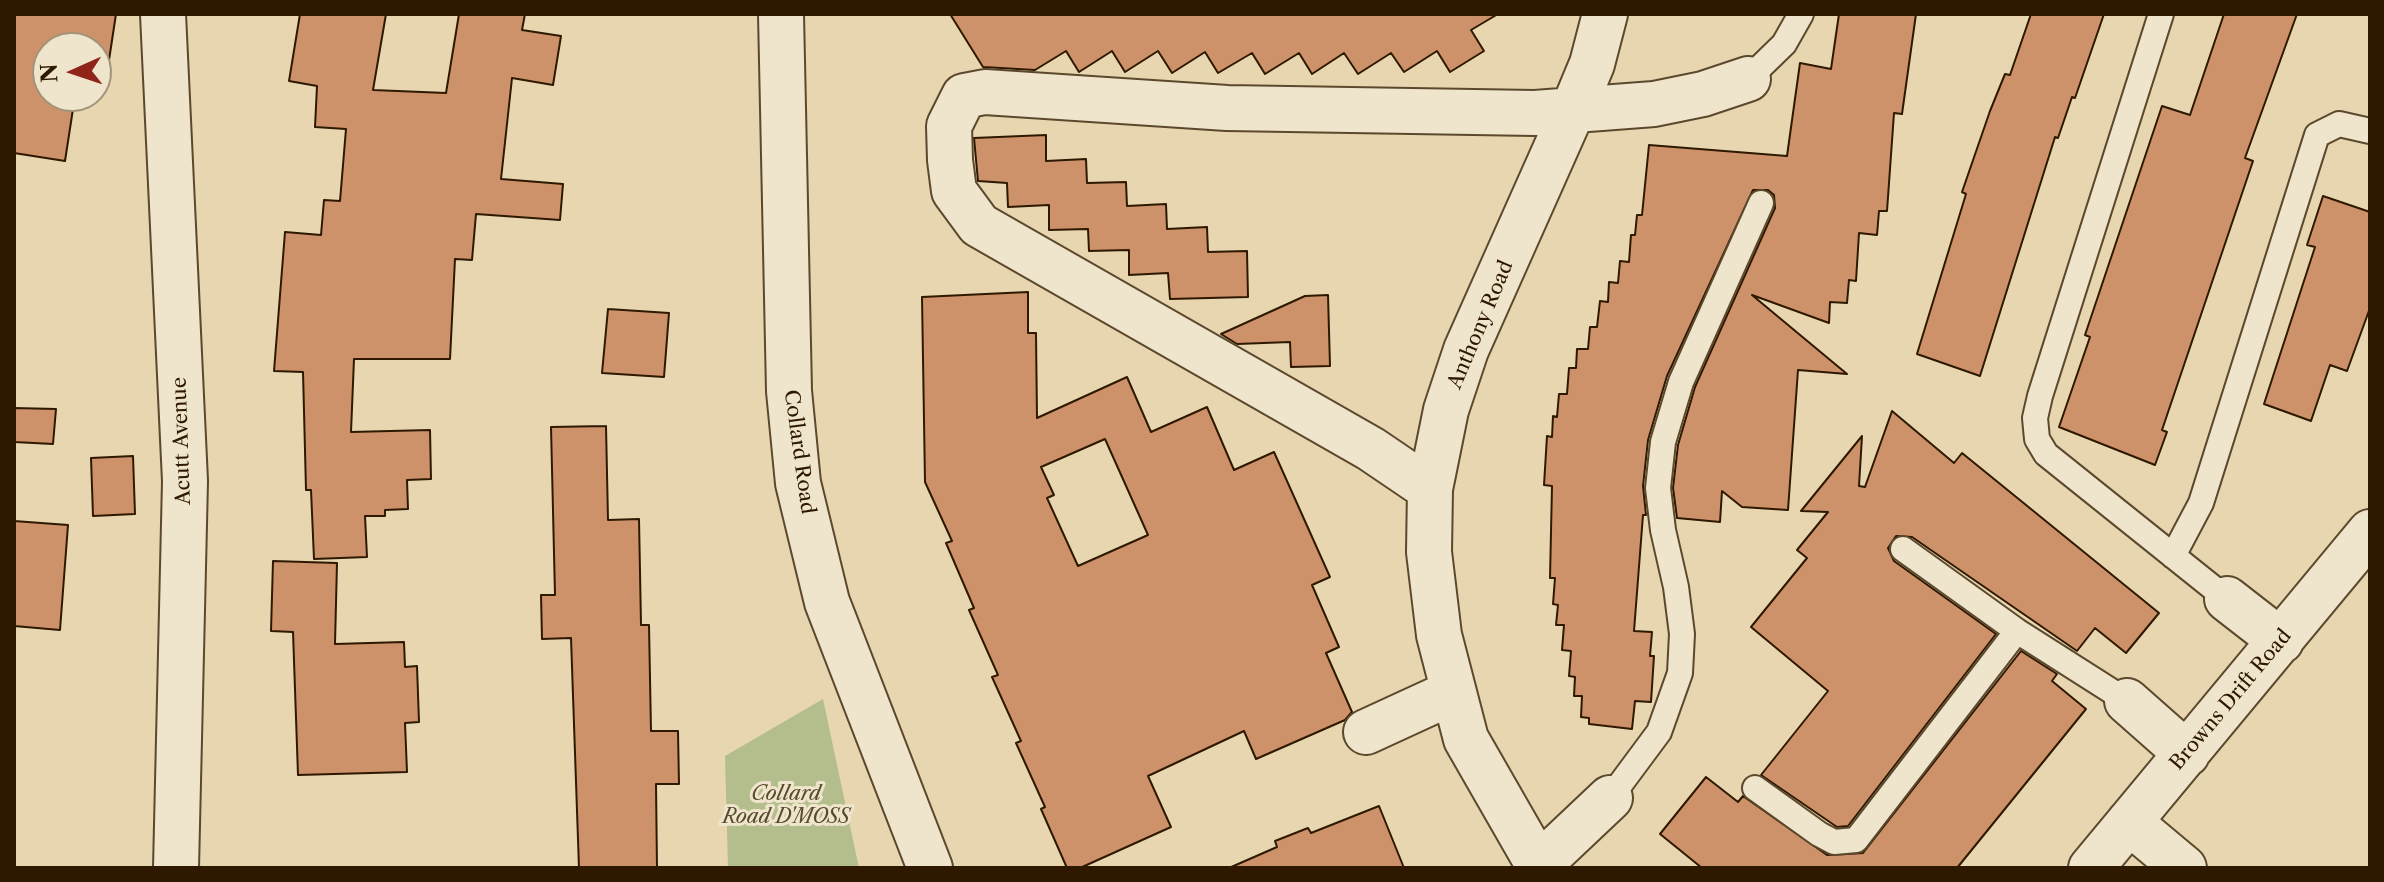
<!DOCTYPE html>
<html>
<head>
<meta charset="utf-8">
<style>
  body { margin:0 }
  #map { position:relative; width:2384px; height:882px; overflow:hidden; background:#e7d6b0; font-family:"Libre Caslon Text",serif }
  canvas { display:block }
  .frame { position:absolute; inset:0; border:16px solid #2e1900; pointer-events:none }
  .north { position:absolute; left:32px; top:32px; width:80px; height:80px; box-sizing:border-box; background:#efe4cc; border:2px solid #a2937a; border-radius:50%; rotate:267deg; font-size:22px; font-weight:700; line-height:32px; text-align:center; color:#2e1900 }
  .north::after { content:''; display:block; margin:auto; width:28px; height:36px; background:#8f2418; clip-path:polygon(50% 0,100% 100%,50% 72%,0 100%) }
</style>
</head>
<body>
<div id="map">
<canvas width="2384" height="882"></canvas>
<div class="frame"></div>
<div class="north">N</div>
</div>
<script>
const context = document.querySelector('canvas').getContext('2d');
context.lineJoin = 'round';
function paint(path, color) { context.fillStyle = color; context.fill(path, 'evenodd'); }
const toPath = rows => new Path2D(rows.map(r => 'M' + r).join(''));
function strokePath(path, color, width, dash) { context.strokeStyle = color; context.lineWidth = width; context.lineCap = dash ? 'butt' : 'round'; context.setLineDash(dash || []); context.stroke(path); }
function drawText(font, color, halo, rows, align = 'center') {
  context.font = font + ' "Libre Caslon Text",serif'; context.lineWidth = 6; context.setLineDash([]); context.textBaseline = 'middle'; context.strokeStyle = halo; context.fillStyle = color; for (const [text, x, y, turn = 0] of rows) {
    context.save(); context.translate(x, y); context.rotate((+turn || 0) * Math.PI / 180); context.textAlign = isNaN(turn) ? turn : align; if (halo) context.strokeText(text, 0, 0); context.fillText(text, 0, 0); context.restore();
  }
}
paint(toPath([
  [823,699,859,868,728,868,725,756]
]), '#b4be8c');
const building = toPath([
  [14,14,116,14,104,93,96,90,96,48,48,48,48,96,75,96,65,161,14,153,14,14],
  [300,14,386,14,373,90,446,93,459,14,525,14,522,30,561,36,553,85,512,78,501,179,563,184,560,220,476,214,472,260,455,259,450,359,354,359,351,432,430,430,431,479,407,480,408,509,385,510,385,516,365,516,367,557,314,559,311,490,306,490,303,372,274,371,285,232,321,235,324,200,340,201,346,129,315,127,317,86,289,81,300,14],
  [950,14,1498,14,1471,30,1484,51,1450,72,1437,51,1404,72,1391,53,1358,74,1344,53,1312,74,1299,53,1265,74,1252,53,1218,73,1205,52,1172,73,1158,51,1125,72,1112,51,1079,72,1066,51,1035,70,983,67,950,14],
  [1839,14,1916,14,1902,114,1894,113,1887,211,1879,211,1877,235,1859,233,1856,281,1849,280,1847,303,1830,302,1829,323,1752,295,1847,374,1798,370,1788,510,1742,507,1722,491,1720,522,1677,518,1673,488,1678,445,1695,387,1775,208,1774,195,1768,190,1753,190,1667,376,1648,440,1643,486,1646,515,1643,515,1634,631,1652,632,1650,656,1654,656,1651,702,1635,701,1632,729,1589,724,1589,718,1581,717,1582,696,1574,696,1575,677,1569,676,1571,651,1562,650,1564,625,1556,625,1558,605,1553,604,1555,578,1550,578,1552,486,1544,485,1547,436,1552,437,1553,416,1557,417,1559,394,1567,394,1569,368,1576,368,1577,349,1588,349,1590,327,1597,327,1600,301,1608,302,1609,282,1618,283,1620,261,1629,262,1631,235,1635,235,1637,215,1642,215,1649,145,1787,156,1800,63,1831,69,1839,14],
  [2031,14,2104,14,2075,98,2072,97,2058,138,2055,137,1980,376,1917,354,1966,194,1962,192,1990,111,2005,74,2010,75,2031,14],
  [2224,14,2297,14,2245,158,2253,161,2162,430,2167,432,2155,465,2059,427,2090,337,2085,335,2162,106,2190,115,2224,14],
  [1046,135,1046,161,1086,159,1087,183,1126,182,1127,206,1166,204,1167,229,1207,227,1208,252,1247,251,1248,297,1170,299,1168,273,1129,275,1129,250,1089,251,1088,229,1049,230,1049,205,1008,207,1007,183,978,181,974,138,1046,135],
  [2323,196,2370,212,2370,308,2347,371,2330,365,2311,421,2264,404,2315,247,2307,245,2323,196],
  [1028,292,1028,333,1036,333,1037,418,1127,377,1151,432,1207,407,1234,470,1274,452,1330,577,1312,585,1339,647,1326,653,1352,712,1345,720,1256,759,1244,731,1148,776,1171,827,1080,868,1067,868,1041,809,1045,807,1016,743,1021,741,992,677,998,675,969,610,974,608,946,543,952,541,925,482,922,297,1028,292],
  [1105,439,1148,535,1078,566,1047,498,1054,495,1041,467,1105,439],
  [1328,295,1330,366,1291,367,1290,342,1237,344,1221,334,1305,296,1328,295],
  [608,309,669,313,664,377,602,373,608,309],
  [14,408,56,409,53,444,14,442,14,408],
  [1892,411,1954,463,1962,453,2159,613,2126,653,2095,628,2077,651,1912,537,1896,536,1888,548,1894,561,1996,634,1848,826,1837,827,1761,775,1828,691,1751,627,1807,558,1797,550,1828,512,1801,511,1862,436,1859,486,1865,487,1892,411],
  [606,426,608,520,639,519,641,625,649,625,651,731,678,731,679,784,656,784,657,868,579,868,571,638,542,639,541,595,555,595,551,427,606,426],
  [133,456,135,514,93,516,91,458,133,456],
  [14,521,68,525,60,630,14,626,14,521],
  [273,561,337,563,335,644,404,642,405,667,417,666,419,722,405,723,407,772,298,775,293,632,271,631,273,561],
  [2021,651,2057,674,2052,681,2086,709,1957,868,1702,868,1660,834,1706,777,1738,802,1743,796,1827,855,1863,853,2021,651],
  [1379,806,1404,868,1229,868,1277,847,1275,841,1308,828,1311,833,1379,806]
]);
paint(building, '#cd926a');
strokePath(building, '#2e1900', 2);
const service = toPath([
  [2161,14,2040,396,2035,418,2037,439,2046,454,2227,599],
  [1748,79,1784,44,1801,14],
  [1903,549,2017,631,2127,701],
  [2173,556,2201,503,2317,135,2339,124,2370,131],
  [1755,788,1819,834,1834,842,1856,840,2017,631],
  [1610,798,1659,732,1680,673,1682,634,1676,587,1663,530,1658,488,1663,442,1681,382,1761,203]
]);
const minor = toPath([
  [781,14,789,391,798,483,827,602,930,868],
  [1430,489,1371,449,979,225,954,191,950,160,949,126,964,96,985,92,1227,108,1535,113,1654,104,1703,94,1748,79],
  [2227,599,2281,641],
  [2127,701,2187,754],
  [1366,732,1453,692],
  [2129,822,2184,868],
  [1538,866,1610,798],
  [1540,868,1466,739,1439,635,1429,552,1430,489,1446,410,1466,350,1572,112,1592,64,1605,14],
  [2091,868,2370,532]
]);
const tertiary = toPath([
  [163,14,185,481,176,868]
]);
strokePath(service, '#5c482c', 28);
strokePath(minor, '#5c482c', 48);
strokePath(tertiary, '#5c482c', 48);
strokePath(service, '#efe4cc', 24);
strokePath(minor, '#efe4cc', 44);
strokePath(tertiary, '#efe4cc', 44);
drawText('20px', '#2e1900', '#efe4cc', [
  ["Anthony Road",1481,325,-67],
  ["Acutt Avenue",182,441,-92],
  ["Collard Road",799,452,82],
  ["Browns Drift Road",2231,700,-50]
]);
drawText('italic 20px', '#564b2a', '#efe4cc', [
  ["Collard",786,794],
  ["Road D'MOSS",786,817]
]);
</script>
</body>
</html>
